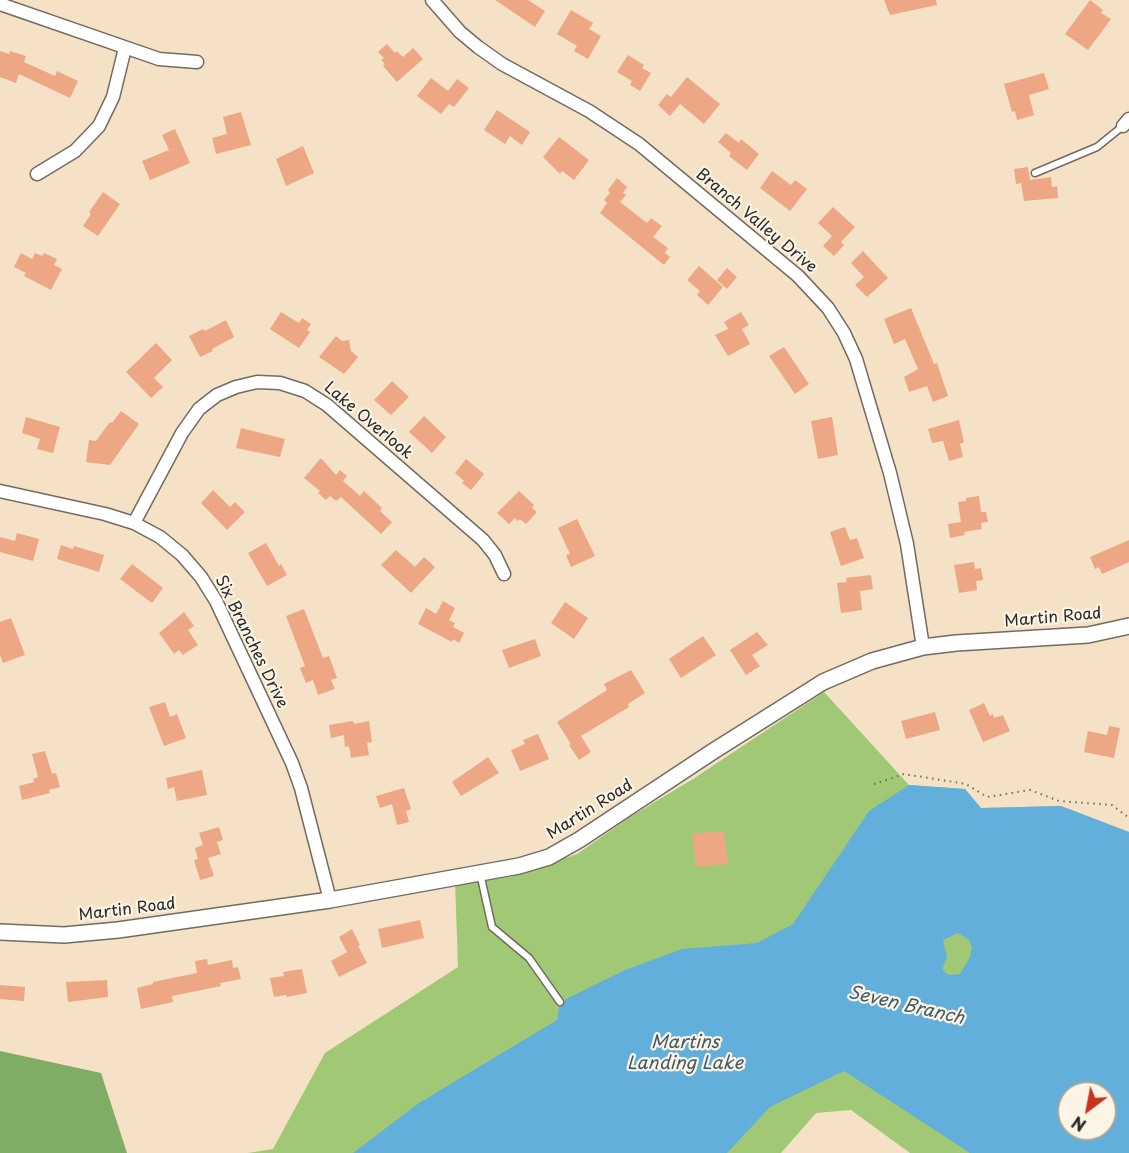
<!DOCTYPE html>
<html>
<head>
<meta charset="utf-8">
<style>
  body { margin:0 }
  #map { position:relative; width:1129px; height:1153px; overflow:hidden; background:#f5e1c6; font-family:"Playpen Sans",sans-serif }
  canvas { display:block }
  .north { position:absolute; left:1057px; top:1081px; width:60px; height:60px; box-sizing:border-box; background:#fcf5e5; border:2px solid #a8a49b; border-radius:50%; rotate:212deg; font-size:16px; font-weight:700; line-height:24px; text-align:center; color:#2b2b2b }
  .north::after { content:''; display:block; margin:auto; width:21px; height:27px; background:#c8321e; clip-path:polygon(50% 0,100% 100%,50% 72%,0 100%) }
</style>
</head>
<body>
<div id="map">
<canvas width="1129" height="1153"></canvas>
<div class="north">N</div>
</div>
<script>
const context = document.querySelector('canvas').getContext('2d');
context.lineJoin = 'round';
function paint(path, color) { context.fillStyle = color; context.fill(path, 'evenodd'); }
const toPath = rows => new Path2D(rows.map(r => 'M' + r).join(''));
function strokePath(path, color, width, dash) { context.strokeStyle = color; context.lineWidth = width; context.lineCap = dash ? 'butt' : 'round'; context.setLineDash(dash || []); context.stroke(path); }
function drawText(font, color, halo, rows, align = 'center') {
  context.font = font + ' "Playpen Sans",sans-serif'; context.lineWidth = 4.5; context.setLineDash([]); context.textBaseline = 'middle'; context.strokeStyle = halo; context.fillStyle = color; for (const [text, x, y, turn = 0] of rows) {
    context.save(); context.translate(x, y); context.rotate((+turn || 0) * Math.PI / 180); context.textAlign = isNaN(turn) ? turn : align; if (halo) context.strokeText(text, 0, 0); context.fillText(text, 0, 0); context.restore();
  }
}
paint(toPath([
  [824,692,909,785,965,789,981,808,1061,806,1129,832,1129,1153,910,1153,851,1110,816,1113,781,1153,248,1153,273,1149,325,1053,458,967,455,881,510,877,577,854,630,817,693,779],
  [1069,1093,1105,1093,1105,1129,1069,1129]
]), '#a1c975');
paint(toPath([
  [0,1051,101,1073,127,1153,0,1153]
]), '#80ad66');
paint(toPath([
  [909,785,965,789,981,808,1061,806,1129,832,1129,1153,970,1153,844,1071,770,1107,727,1153,353,1153,419,1103,557,1020,560,1002,625,970,682,949,757,943,793,924,869,811],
  [958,933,969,940,972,948,970,957,960,974,949,975,942,970,947,957,943,940],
  [1069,1093,1105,1093,1105,1129,1069,1129]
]), '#62afdb');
paint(toPath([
  [495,0,528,0,545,11,535,27],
  [884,0,936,0,937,5,890,15],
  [1090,0,1103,10,1101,13,1111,19,1088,50,1065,34],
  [571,10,593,23,589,29,601,36,588,59,574,51,577,46,557,34],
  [387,44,395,53,397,51,403,57,413,48,423,59,397,82,383,66,385,64,381,60,384,58,378,52],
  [0,51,9,54,10,51,26,56,24,62,55,76,57,71,78,81,70,98,19,74,16,83,0,77],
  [628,55,644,65,642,68,651,73,640,91,630,85,632,81,617,72],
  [1044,73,1049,89,1029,95,1034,115,1017,120,1015,111,1012,112,1004,84],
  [687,77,720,104,704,124,680,104,670,116,658,105,667,94,671,97],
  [431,78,448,91,457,79,469,88,454,107,449,104,441,114,417,96],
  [497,110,530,132,522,145,510,136,505,144,484,130],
  [241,112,251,145,216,154,212,138,227,134,223,117],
  [175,129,190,163,150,180,142,161,169,150,162,135],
  [726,133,739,143,741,139,759,154,747,170,729,156,731,153,718,142],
  [559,137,589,160,574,180,562,171,560,174,543,157],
  [303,146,314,173,286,186,276,159],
  [1028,167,1030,180,1051,177,1052,187,1057,186,1058,198,1024,201,1021,183,1016,184,1014,169],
  [772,171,791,185,795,180,807,189,790,211,760,188],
  [617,178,627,187,623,193,626,195,620,202,647,223,651,218,662,226,653,237,668,248,665,253,670,257,664,265,600,213,607,203,604,200,610,193,608,190],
  [103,192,120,204,98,236,83,226,91,214,89,212],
  [833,207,855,227,841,242,844,245,834,256,823,246,832,236,818,223],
  [863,251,888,278,867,297,855,285,864,277,851,263],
  [21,253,32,259,35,253,42,256,44,253,57,259,54,265,62,269,51,290,24,276,26,273,14,267],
  [699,266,723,287,708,305,697,295,700,291,687,280],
  [727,268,737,277,727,289,717,280],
  [911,308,934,364,937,363,948,396,933,402,927,386,909,392,904,377,918,369,905,339,894,344,884,319],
  [281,312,299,323,302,318,311,324,307,330,310,332,299,348,270,329],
  [741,312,749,325,742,329,750,344,728,356,715,335,728,329,724,322],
  [226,320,234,337,212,349,213,351,200,357,189,336,203,329,205,331],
  [336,336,342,341,349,340,351,351,358,357,344,374,319,357],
  [156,343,172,360,154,378,163,387,151,398,126,372],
  [784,347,809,384,795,394,769,356],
  [392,381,409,397,391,415,374,400],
  [121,411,139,424,110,465,86,462,89,440,96,441,110,422,112,423],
  [424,416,446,437,432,453,409,432],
  [26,417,60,427,53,453,37,449,40,439,22,433],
  [832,417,838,455,818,459,811,421],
  [959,420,964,442,960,444,963,457,949,461,943,441,932,443,928,429],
  [241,428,285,439,280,457,236,448],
  [321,458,336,475,340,470,347,476,343,481,360,496,364,491,382,508,380,511,392,522,381,534,341,497,336,501,330,496,326,500,318,493,320,491,304,478],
  [466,459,484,474,471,490,462,483,464,481,455,473],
  [213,490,230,507,235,502,245,512,227,530,201,503],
  [519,491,534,505,532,508,537,512,526,524,520,519,518,521,515,518,509,524,497,513],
  [979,496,981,512,986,512,988,522,981,523,982,529,964,532,965,535,950,538,948,524,961,522,958,502,966,501,966,498],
  [577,519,595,556,571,567,566,555,570,554,558,528],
  [845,527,850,540,857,538,864,558,841,566,830,532],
  [17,533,39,539,33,561,0,552,0,537,15,541],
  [1129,540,1129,562,1102,574,1099,567,1095,569,1090,557],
  [266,543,279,566,281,564,287,575,267,586,248,553],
  [61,545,73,549,74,546,104,555,99,572,57,559],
  [396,550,415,567,424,557,435,567,411,593,381,565],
  [974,562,975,569,981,568,983,580,976,581,977,590,959,593,954,565],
  [132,564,163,588,152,603,120,579],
  [871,575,873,589,860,591,862,610,841,613,837,583,847,582,846,578],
  [443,601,455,608,449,620,455,623,453,627,464,633,459,643,453,639,452,642,418,624,426,608,436,614],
  [565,602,588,618,574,639,551,623],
  [304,609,323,658,329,656,337,678,331,680,335,689,318,695,313,680,306,683,300,668,305,666,286,616],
  [184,612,194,626,188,630,198,645,183,655,179,650,174,654,159,633],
  [11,618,25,655,3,663,0,655,0,622],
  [757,632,768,645,752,655,760,666,746,675,730,650],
  [703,636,716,655,681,678,669,659],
  [535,639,541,656,509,668,502,650],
  [631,670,645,693,628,704,629,707,581,736,591,752,579,760,569,745,571,744,557,722,607,690,604,684],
  [165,702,170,717,177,714,186,738,164,746,149,707],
  [984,703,990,716,993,714,994,718,1003,715,1010,731,983,742,969,710],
  [935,712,940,730,906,739,901,721],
  [353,721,354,724,369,721,372,742,367,743,369,755,351,758,349,746,345,747,344,735,331,738,329,725],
  [1109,726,1120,728,1114,758,1084,752,1088,731,1107,735],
  [538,734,549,759,520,771,511,750,525,744,523,740],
  [45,751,52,774,56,773,60,787,49,790,50,793,22,800,19,786,34,782,33,779,38,777,32,754],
  [488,757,499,773,461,796,452,782],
  [202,770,207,795,177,801,174,787,168,789,166,778],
  [404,788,411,809,406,811,409,822,397,825,392,804,380,808,376,796],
  [219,827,223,840,217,842,221,854,208,858,214,876,200,880,194,860,198,859,195,848,203,845,199,833],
  [724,831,728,864,696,867,692,834],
  [420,920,424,938,382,948,378,929],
  [352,929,360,945,358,946,367,963,339,977,331,961,347,952,339,937],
  [207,959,208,965,232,960,233,968,238,967,241,979,220,983,221,986,172,996,173,1002,141,1009,137,988,153,984,153,982,197,973,195,961],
  [302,969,307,993,287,997,286,995,274,997,270,978,284,976,283,972],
  [107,980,108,997,68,1002,66,982],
  [0,985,25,987,24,1001,0,999]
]), '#eda784');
const service = toPath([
  [1035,173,1097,147,1123,126],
  [480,873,492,927,529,958,560,1002]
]);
const minor = toPath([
  [432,0,460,32,478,47,502,64,589,111,639,144,798,276,828,308,844,333,856,359,890,473,907,544,923,647],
  [0,4,159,59,197,62],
  [1123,126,1129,119],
  [37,174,75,151,99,126,113,97,125,48],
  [0,491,105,514,134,523,160,537,182,555,201,577,216,601,292,763,301,788,330,900],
  [134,523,182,433,199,409,217,395,236,387,257,382,280,383,305,391,327,405,483,540,495,555,504,574]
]);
const tertiary = toPath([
  [0,932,64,935,118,930,330,900,519,866,549,857,579,840,712,752,823,682,872,661,923,647,956,643,1088,635,1129,626]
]);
strokePath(service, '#726b61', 9);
strokePath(minor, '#726b61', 15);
strokePath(tertiary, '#726b61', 18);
strokePath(toPath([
  [874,784,904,774,966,784,987,797,1030,790,1059,801,1112,805,1129,818]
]), '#726b61', 2, [1.5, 4.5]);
strokePath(service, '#fff', 6);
strokePath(minor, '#fff', 12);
strokePath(tertiary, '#fff', 15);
drawText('16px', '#2b2b2b', '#fcf5e5', [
  ["Branch Valley Drive",756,221,40],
  ["Lake Overlook",368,421,40],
  ["Martin Road",1053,618,-5],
  ["Six Branches Drive",251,642,64],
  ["Martin Road",590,810,-32],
  ["Martin Road",127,910,-7]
]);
drawText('italic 18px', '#3e5969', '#fcf5e5', [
  ["Seven Branch",906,1006,13],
  ["Martins",685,1043],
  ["Landing Lake",685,1064]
]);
</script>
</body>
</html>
